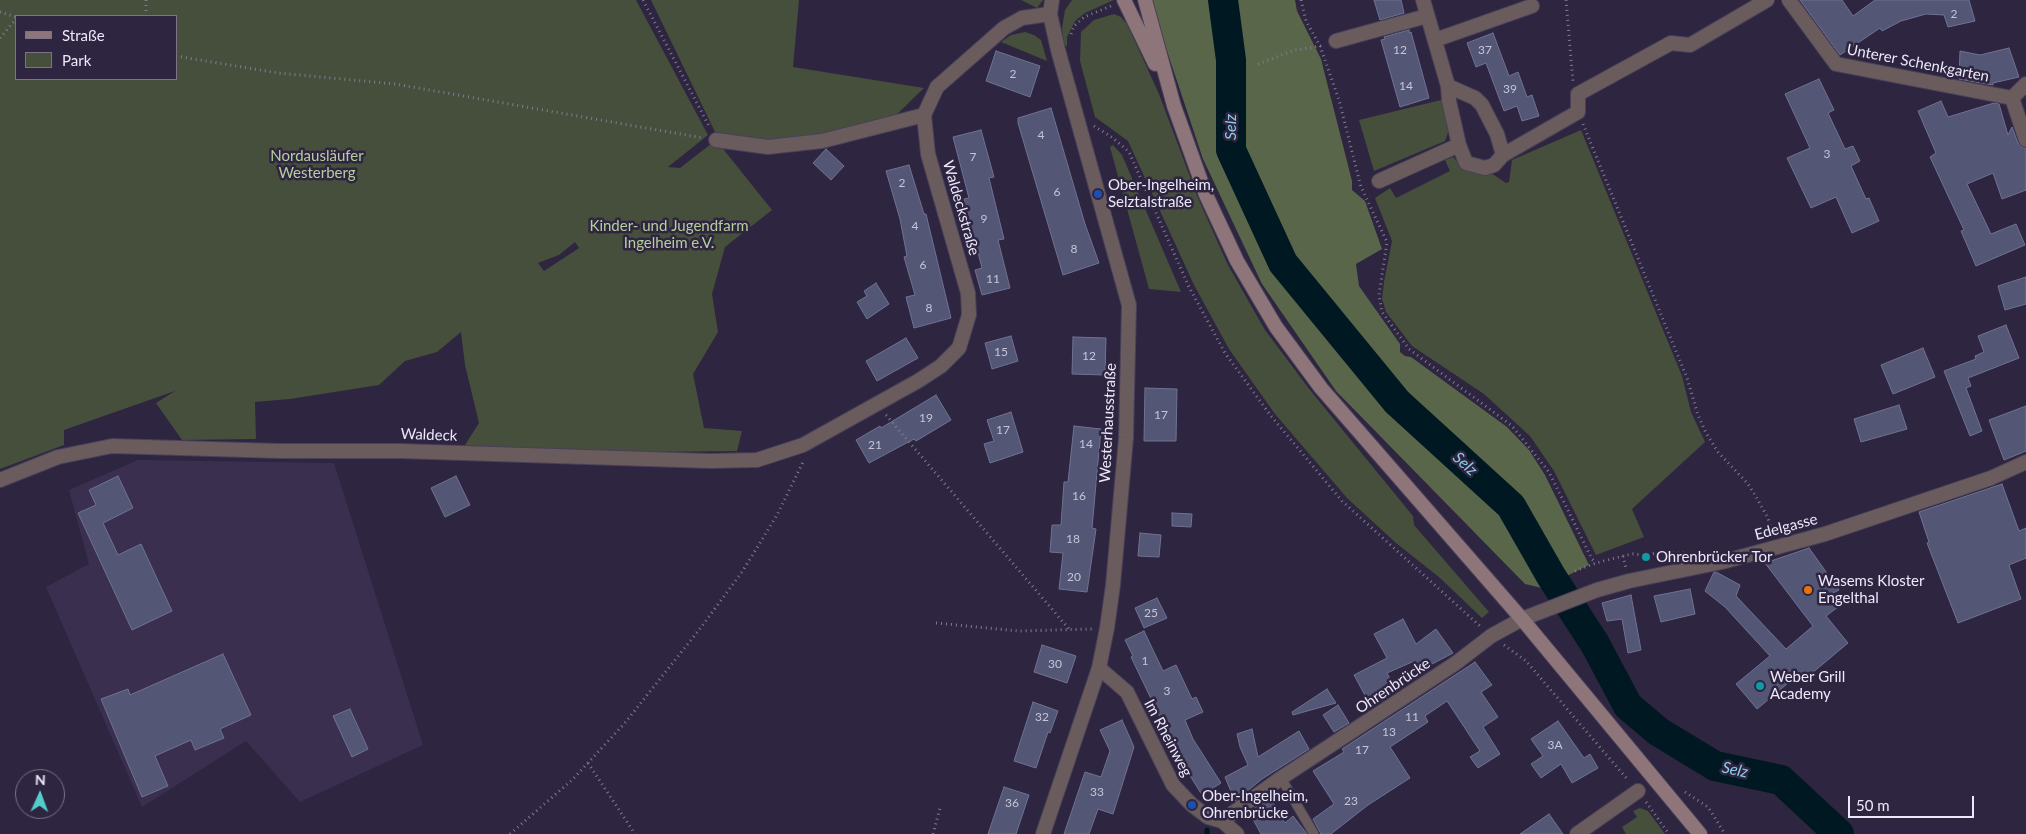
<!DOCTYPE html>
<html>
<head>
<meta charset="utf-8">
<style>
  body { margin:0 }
  #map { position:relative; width:2026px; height:834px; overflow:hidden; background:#2e2540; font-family:Lato,sans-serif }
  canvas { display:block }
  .legend { position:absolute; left:15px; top:15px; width:162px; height:65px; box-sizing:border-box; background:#2e2540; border:1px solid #7a738a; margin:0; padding:6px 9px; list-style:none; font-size:15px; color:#ede8fa }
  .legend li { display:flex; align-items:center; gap:10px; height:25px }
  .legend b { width:25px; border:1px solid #7a738a }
  .north { position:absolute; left:15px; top:769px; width:50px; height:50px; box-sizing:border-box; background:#2e2540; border:1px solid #7a738a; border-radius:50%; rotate:2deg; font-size:14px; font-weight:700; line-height:20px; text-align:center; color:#ede8fa }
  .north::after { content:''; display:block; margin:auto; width:18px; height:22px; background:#53cdca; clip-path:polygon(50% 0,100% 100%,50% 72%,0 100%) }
  .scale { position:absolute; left:1848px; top:796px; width:126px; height:22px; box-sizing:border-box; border:2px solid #ede8fa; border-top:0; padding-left:6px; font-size:15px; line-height:18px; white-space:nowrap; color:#ede8fa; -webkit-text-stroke:4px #2e2540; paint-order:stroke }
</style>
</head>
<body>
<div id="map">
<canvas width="2026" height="834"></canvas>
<ul class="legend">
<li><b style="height:6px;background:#8e7579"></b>Straße</li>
<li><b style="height:14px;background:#464e3c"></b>Park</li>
</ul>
<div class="north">N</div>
<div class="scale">50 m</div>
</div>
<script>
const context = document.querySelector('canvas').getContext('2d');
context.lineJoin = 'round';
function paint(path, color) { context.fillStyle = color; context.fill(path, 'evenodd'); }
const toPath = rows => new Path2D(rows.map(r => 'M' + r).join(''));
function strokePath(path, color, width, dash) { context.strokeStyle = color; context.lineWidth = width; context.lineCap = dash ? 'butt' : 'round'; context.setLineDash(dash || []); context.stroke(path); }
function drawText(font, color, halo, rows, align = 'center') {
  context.font = font + ' Lato,sans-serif'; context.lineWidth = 5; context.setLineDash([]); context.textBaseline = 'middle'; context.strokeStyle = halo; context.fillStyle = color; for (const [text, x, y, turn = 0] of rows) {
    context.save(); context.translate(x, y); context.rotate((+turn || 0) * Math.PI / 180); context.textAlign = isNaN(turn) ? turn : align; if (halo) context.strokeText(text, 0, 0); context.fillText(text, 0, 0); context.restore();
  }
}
paint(toPath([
  [138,460,334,463,423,745,300,802,246,741,142,807,46,587,89,564,69,490]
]), '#3a2f4f');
paint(toPath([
  [0,0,636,0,708,135,668,167,680,168,716,140,772,210,725,247,712,294,718,332,693,374,704,428,742,431,737,451,653,452,463,448,479,423,465,365,461,332,437,352,405,361,379,385,290,399,255,402,256,439,182,440,156,403,175,391,64,430,64,445,0,469],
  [16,16,176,16,176,79,16,79],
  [575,242,579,248,544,271,538,263,559,255],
  [651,0,799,0,793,67,924,88,889,122,819,137,768,140,717,136],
  [1021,0,1043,0,1037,8],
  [1072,0,1114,0,1085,13,1075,21,1067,37,1067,46,1064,46,1062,28,1065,10],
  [1114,14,1121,17,1127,24,1159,94,1198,198,1228,265,1265,330,1310,390,1413,516,1414,525,1489,612,1482,618,1440,578,1396,543,1347,498,1275,414,1229,349,1194,285,1128,141,1095,117,1080,61,1081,32,1094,20],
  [1025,32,1034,35,1041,40,1047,61,1001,42,1011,35],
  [1441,100,1449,130,1445,141,1374,171,1359,120],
  [1581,130,1682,376,1691,412,1705,442,1632,509,1644,537,1596,555,1554,471,1530,436,1484,394,1412,346,1386,312,1382,299,1384,282,1392,241,1375,198,1390,188,1396,198,1450,171,1445,160,1453,157,1464,168,1491,173,1506,183,1509,182,1512,160],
  [1113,145,1122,155,1181,292,1149,289,1110,147],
  [1640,808,1648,811,1665,834,1626,834,1622,827,1637,817,1633,811]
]), '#464e3c');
paint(toPath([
  [1150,0,1295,0,1297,11,1321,59,1352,181,1352,190,1365,201,1382,249,1356,264,1359,286,1400,344,1400,352,1405,356,1411,357,1507,427,1529,450,1545,475,1589,565,1542,588,1525,584,1336,391,1262,284,1203,159]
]), '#59664a');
strokePath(toPath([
  [1207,834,1207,830]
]), '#001821', 5);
strokePath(toPath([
  [1223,0,1231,60,1231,150,1283,263,1397,402,1511,506,1551,576,1595,644,1628,706,1659,732,1715,766,1781,780,1839,834]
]), '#001821', 30);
const building = toPath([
  [1374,0,1401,0,1404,13,1380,20,1374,0],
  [1800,0,1842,0,1853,16,1875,0,1969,0,1975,21,1948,27,1944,15,1926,14,1901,21,1882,31,1880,28,1840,55,1800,0],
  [1409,30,1409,33,1411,32,1429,98,1400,107,1381,40,1385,39,1384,37,1409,30],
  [1493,33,1509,76,1518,72,1527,97,1532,95,1539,116,1522,121,1517,106,1504,111,1486,63,1476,67,1467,43,1493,33],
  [2009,48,2019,77,1993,83,1993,85,1959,79,1960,51,1980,55,2009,48],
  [996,51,1040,66,1030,97,986,81,996,51],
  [1819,79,1834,110,1828,113,1845,149,1853,146,1860,161,1851,166,1866,199,1869,198,1879,221,1852,233,1836,197,1811,208,1787,158,1810,148,1785,94,1819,79],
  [1941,101,1948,117,1994,103,1999,104,2008,135,2012,127,2018,143,2021,147,2026,149,2026,190,2002,199,1993,173,1967,184,1991,234,2016,224,2025,245,1976,266,1961,231,1964,230,1930,157,1936,153,1918,111,1941,101],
  [1051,108,1085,224,1099,263,1063,275,1018,123,1018,118,1051,108],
  [981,130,994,177,989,178,1004,239,998,240,1010,288,982,295,975,270,982,268,964,199,969,198,953,137,981,130],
  [826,149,844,166,831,180,813,163,826,149],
  [909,165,924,214,926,214,951,318,914,328,906,297,915,295,904,257,907,256,900,219,886,171,909,165],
  [2026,277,2026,304,2005,310,1998,286,2026,277],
  [876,283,889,304,867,319,857,302,867,296,864,291,876,283],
  [2006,325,2019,358,1968,378,1971,386,1966,388,1982,431,1970,436,1944,371,1976,359,1975,356,1984,352,1978,336,2006,325],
  [1011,336,1018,361,992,369,985,343,1011,336],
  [1073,337,1106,338,1105,375,1072,374,1073,337],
  [906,338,918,358,877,381,866,361,906,338],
  [1923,348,1935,377,1893,394,1881,365,1923,348],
  [1145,388,1177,389,1176,441,1144,441,1145,388],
  [936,395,951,420,916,441,914,439,869,463,856,440,880,426,881,428,936,395],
  [1899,405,1907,429,1861,442,1854,419,1899,405],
  [2026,406,2026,451,2004,460,1989,420,2026,406],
  [1011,412,1023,452,990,463,984,444,994,441,987,420,1011,412],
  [1074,426,1101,429,1092,528,1096,529,1087,592,1059,589,1063,553,1050,552,1052,525,1061,525,1064,482,1068,482,1074,426],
  [118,476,133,508,103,523,118,555,141,544,172,611,132,630,78,513,96,505,89,490,118,476],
  [456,476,470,505,445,517,431,488,456,476],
  [2002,484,2019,531,2026,528,2026,558,2009,565,2021,599,1958,623,1927,543,1929,542,1919,512,2002,484],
  [1172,513,1192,514,1191,527,1172,526,1172,513],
  [1140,533,1161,535,1159,557,1138,556,1140,533],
  [1809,548,1839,590,1833,593,1842,604,1826,616,1848,643,1805,679,1800,673,1757,709,1736,684,1770,656,1725,607,1705,591,1714,572,1716,572,1740,585,1736,596,1786,649,1813,626,1765,563,1809,548],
  [1690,589,1695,614,1661,622,1654,596,1690,589],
  [1631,595,1641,650,1628,653,1622,619,1607,621,1602,603,1631,595],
  [1157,598,1167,618,1144,628,1135,608,1157,598],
  [1403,619,1416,644,1436,629,1453,653,1417,672,1412,662,1387,673,1393,685,1367,699,1354,675,1387,658,1374,634,1403,619],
  [1144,631,1163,671,1176,665,1192,699,1196,697,1203,712,1185,720,1193,739,1221,783,1202,795,1181,761,1131,657,1133,656,1125,640,1144,631],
  [1042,645,1076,656,1067,683,1034,672,1042,645],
  [223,654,251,715,220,729,224,738,195,750,191,740,155,756,168,786,142,797,101,699,128,689,130,695,223,654],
  [1475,662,1492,685,1481,692,1498,717,1483,727,1500,754,1478,768,1470,757,1480,751,1447,701,1425,716,1428,722,1390,747,1410,778,1368,805,1331,834,1321,834,1313,819,1334,804,1313,771,1344,752,1342,749,1475,662],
  [1327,689,1336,703,1293,715,1292,712,1327,689],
  [1033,702,1058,711,1050,733,1048,732,1036,768,1014,761,1033,702],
  [1338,705,1349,723,1334,732,1323,715,1338,705],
  [350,709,368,749,352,757,333,716,350,709],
  [1122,720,1134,747,1113,814,1098,809,1089,834,1064,834,1085,772,1101,777,1110,751,1100,730,1122,720],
  [1558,721,1584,758,1590,754,1598,768,1572,783,1561,764,1541,778,1531,764,1543,756,1531,739,1558,721],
  [1252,729,1258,757,1299,731,1309,749,1262,779,1235,801,1225,777,1248,765,1240,747,1237,734,1252,729],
  [1004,787,1029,795,1016,834,988,834,1004,787],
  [1270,797,1285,823,1293,816,1307,834,1261,834,1249,812,1270,797],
  [1549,814,1563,834,1520,834,1549,814]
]);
paint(building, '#535674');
strokePath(building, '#6f7292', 1);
const service = toPath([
  [1281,778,1314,834]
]);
const minor = toPath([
  [1423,0,1448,86,1449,101,1459,145,1466,163,1485,168,1494,165,1503,155,1578,112,1578,94,1671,43,1690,45,1767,0],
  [1789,0,1836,64,2012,98],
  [1435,40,1532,6],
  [1336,41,1427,16],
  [1448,86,1475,98,1482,105,1497,134,1503,155],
  [2012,98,2026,140],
  [2012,98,2026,84],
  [716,140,768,147,822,141,924,115],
  [1379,181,1459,145],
  [0,480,58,457,112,446,279,451,400,451,710,461,757,460,803,445,918,381,941,366,959,348,969,315,968,293,928,154,924,115,937,87,1004,28,1022,18,1050,14],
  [1099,668,1127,692,1173,785,1192,805,1208,817,1222,821,1237,834],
  [1222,821,1281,778,1456,663,1491,636,1522,619,1597,590,1629,581,1722,562,1825,534,1991,478,2026,462],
  [1043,834,1099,668,1107,628,1113,585,1126,438,1129,305,1058,50,1050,14,1052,0],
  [1577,834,1638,791]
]);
const secondary = toPath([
  [1124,0,1155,64],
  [1145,0,1174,106,1206,195,1237,261,1276,327,1321,388,1522,619,1700,834]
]);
strokePath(service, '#49405a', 11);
strokePath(minor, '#49405a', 16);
strokePath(secondary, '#49405a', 16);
strokePath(toPath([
  [643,0,710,128],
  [1301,0,1306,21,1320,46,1339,100,1361,187,1387,242,1379,295,1382,312,1409,349,1512,426,1549,472,1592,559,1596,563],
  [1566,0,1573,82],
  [0,12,16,17],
  [146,16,146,0],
  [1071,34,1074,26,1084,17,1111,6],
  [0,38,16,19],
  [176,56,278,73,395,84,703,138],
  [1258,64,1295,50,1321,46],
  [1583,124,1687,378,1698,415,1706,433,1718,452,1748,484,1755,495,1768,518,1772,533],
  [1094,126,1113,138,1129,152,1189,287,1225,353,1271,416,1342,501,1481,627],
  [886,415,1069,629],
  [1648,555,1656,553,1685,553],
  [1623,556,1626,568],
  [1575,571,1596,563,1623,556,1633,554,1644,555],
  [936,623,1018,631,1093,629],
  [1504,645,1526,661,1628,780],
  [588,763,635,834],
  [1685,792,1708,807,1725,834],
  [1646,802,1669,834],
  [510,834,572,780,624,724,699,630,742,572,777,515,804,460],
  [933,834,940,808]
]), '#827b92', 3, [1, 4]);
strokePath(service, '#6a5b5d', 9);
strokePath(minor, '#6a5b5d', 14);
strokePath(secondary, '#8e7579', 14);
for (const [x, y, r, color] of [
  [1098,194,5,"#1a4fb4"],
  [1646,557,5,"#0f9aa8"],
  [1808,590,5,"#e8710a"],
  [1760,686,5,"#0f9aa8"],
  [1192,805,5,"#1a4fb4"]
]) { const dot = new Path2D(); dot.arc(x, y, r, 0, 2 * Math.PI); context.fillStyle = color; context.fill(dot); strokePath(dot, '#2e2540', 2); }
drawText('12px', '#c6c4d8', null, [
  ["2",1954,14],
  ["12",1400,50],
  ["37",1485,50],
  ["2",1013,74],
  ["14",1406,86],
  ["39",1510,89],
  ["4",1041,135],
  ["3",1827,154],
  ["7",973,157],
  ["2",902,183],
  ["6",1057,192],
  ["9",984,219],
  ["4",915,226],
  ["8",1074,249],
  ["6",923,265],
  ["11",993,279],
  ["8",929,308],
  ["15",1001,352],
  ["12",1089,356],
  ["17",1161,415],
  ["19",926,418],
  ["17",1003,430],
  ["14",1086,444],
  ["21",875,445],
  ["16",1079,496],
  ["18",1073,539],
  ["20",1074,577],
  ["25",1151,613],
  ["1",1145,661],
  ["30",1055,664],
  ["3",1167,691],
  ["32",1042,717],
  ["11",1412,717],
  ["13",1389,732],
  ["3A",1555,745],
  ["17",1362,750],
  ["33",1097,792],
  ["23",1351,801],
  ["36",1012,803]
]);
drawText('15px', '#ede8fa', '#2e2540', [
  ["Unterer Schenkgarten",1918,63,11],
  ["Waldeckstraße",961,208,74],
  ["Westerhausstraße",1108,423,-87],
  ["Waldeck",429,435,2],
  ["Edelgasse",1786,527,-15],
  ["Ohrenbrücke",1393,686,-34],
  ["Im Rheinweg",1168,738,62]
]);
drawText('15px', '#b6ce99', '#2e2540', [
  ["Nordausläufer",317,156],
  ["Westerberg",317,173],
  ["Kinder- und Jugendfarm",669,226],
  ["Ingelheim e.V.",669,243]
]);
drawText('15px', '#ede8fa', '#2e2540', [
  ["Ober-Ingelheim,",1108,185],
  ["Selztalstraße",1108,202],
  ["Ohrenbrücker Tor",1656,557],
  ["Wasems Kloster",1818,581],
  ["Engelthal",1818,598],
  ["Weber Grill",1770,677],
  ["Academy",1770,694],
  ["Ober-Ingelheim,",1202,796],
  ["Ohrenbrücke",1202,813]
], 'left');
drawText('italic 16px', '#8bcde8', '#2e2540', [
  ["Selz",1231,127,-90],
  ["Selz",1465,464,42],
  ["Selz",1735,770,12]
]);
</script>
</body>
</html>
